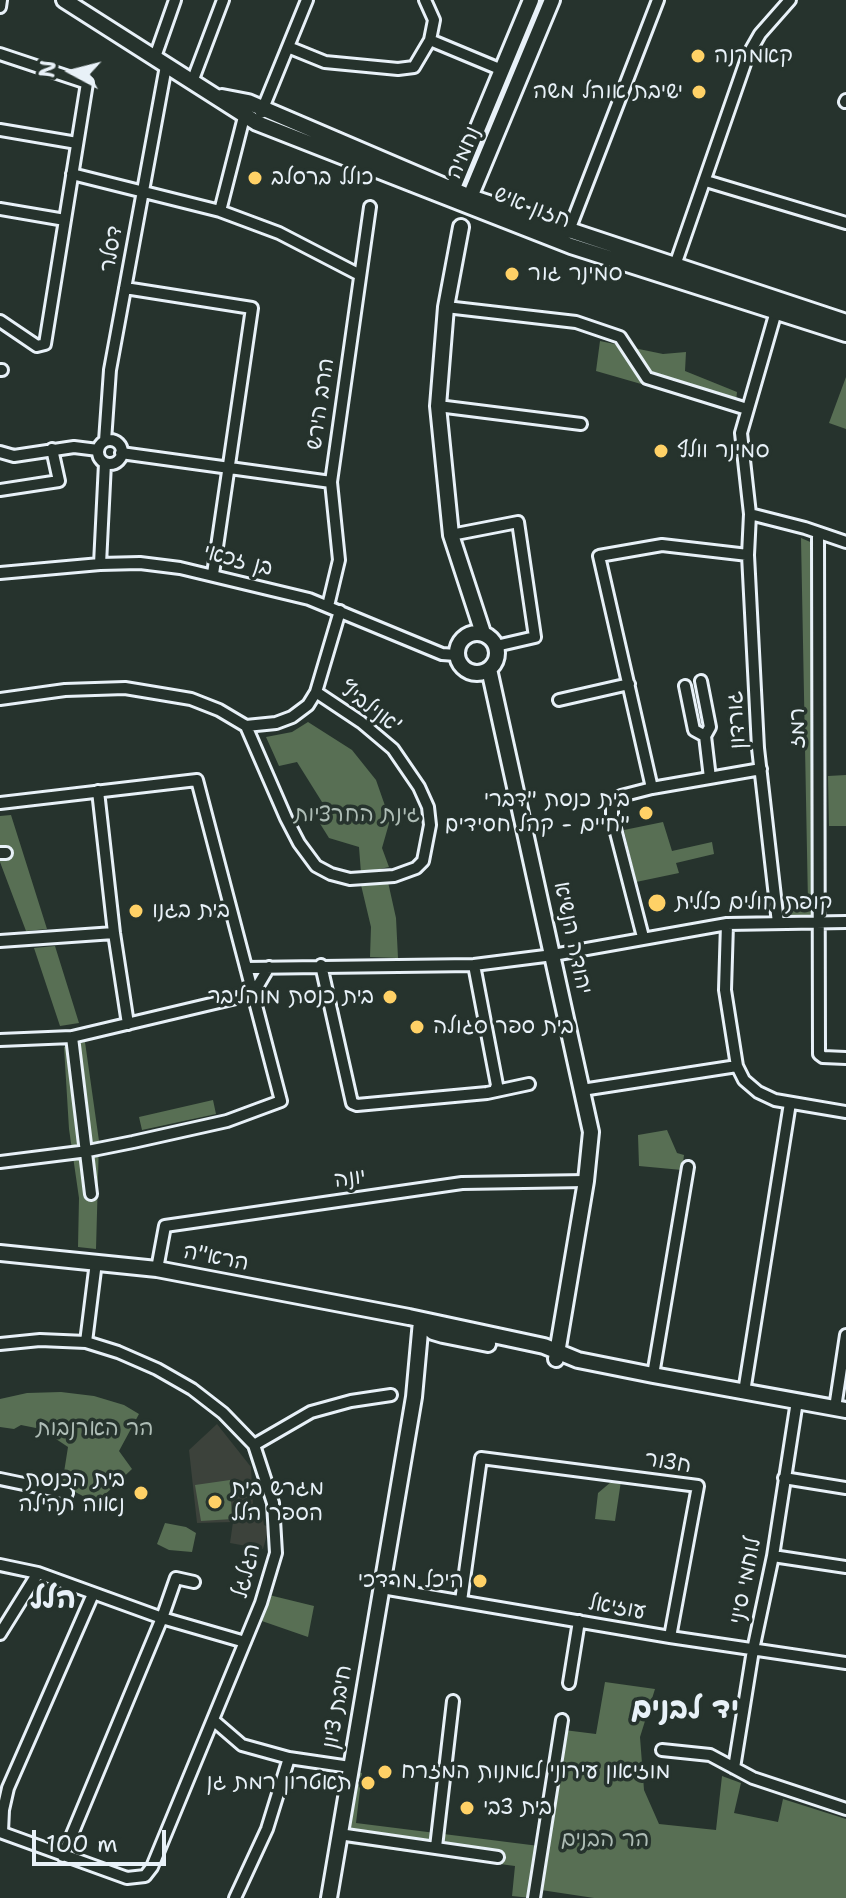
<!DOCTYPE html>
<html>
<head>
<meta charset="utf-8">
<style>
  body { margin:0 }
  #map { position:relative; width:846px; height:1898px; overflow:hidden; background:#26332d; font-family:"Shantell Sans",sans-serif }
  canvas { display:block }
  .north { position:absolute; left:32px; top:32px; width:80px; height:80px; -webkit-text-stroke:6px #26332d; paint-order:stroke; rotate:277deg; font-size:22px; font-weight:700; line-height:32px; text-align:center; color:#e8f1f8 }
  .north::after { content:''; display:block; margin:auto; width:28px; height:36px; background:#e8f1f8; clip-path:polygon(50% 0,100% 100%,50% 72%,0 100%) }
  .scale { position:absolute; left:32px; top:1830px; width:134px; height:36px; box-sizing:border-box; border:4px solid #e8f1f8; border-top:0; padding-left:10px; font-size:24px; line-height:28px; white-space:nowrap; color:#e8f1f8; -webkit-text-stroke:6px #26332d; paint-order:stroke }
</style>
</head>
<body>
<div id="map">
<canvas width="846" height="1898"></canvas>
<div class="north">N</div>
<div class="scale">100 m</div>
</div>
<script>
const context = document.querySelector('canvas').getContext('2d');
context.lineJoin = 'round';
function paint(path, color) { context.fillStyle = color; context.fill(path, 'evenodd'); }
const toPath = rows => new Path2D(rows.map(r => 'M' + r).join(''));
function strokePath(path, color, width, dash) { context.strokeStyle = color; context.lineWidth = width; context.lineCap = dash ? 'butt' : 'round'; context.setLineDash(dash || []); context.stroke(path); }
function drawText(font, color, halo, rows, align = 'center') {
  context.font = font + ' "Shantell Sans","Playpen Sans Hebrew",sans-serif'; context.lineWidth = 7; context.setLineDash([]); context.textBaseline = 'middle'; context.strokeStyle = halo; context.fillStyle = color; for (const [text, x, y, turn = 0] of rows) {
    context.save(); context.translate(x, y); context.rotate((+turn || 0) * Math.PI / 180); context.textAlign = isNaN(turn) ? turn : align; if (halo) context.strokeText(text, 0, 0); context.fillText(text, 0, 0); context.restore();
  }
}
paint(toPath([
  [217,1424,251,1467,253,1506,257,1508,256,1518,263,1519,264,1525,272,1528,271,1535,267,1535,263,1549,230,1543,233,1522,197,1523,189,1450]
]), '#3c423b');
paint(toPath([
  [600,341,663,354,686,352,685,371,737,392,735,411,596,371],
  [846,377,846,429,829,423],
  [801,538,815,544,817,916,787,918,787,905,808,904],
  [308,722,352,750,376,780,390,820,382,848,389,867,361,873,359,847,329,838,319,822,327,810,297,762,279,766,266,737,292,732],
  [846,775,846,826,829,826,828,776],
  [11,815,47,929,26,931,0,862,0,816],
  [663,822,672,851,712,842,714,854,676,863,679,873,636,882,624,830],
  [388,882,396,918,398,958,370,957,371,927,361,885],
  [55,946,79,1023,60,1026,34,948],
  [85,1042,99,1141,96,1249,78,1247,79,1198,69,1129,64,1047],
  [213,1100,216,1114,142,1130,139,1117],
  [667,1130,677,1153,684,1155,682,1170,639,1166,638,1135],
  [61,1392,94,1396,124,1405,139,1414,119,1451,132,1469,96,1503,62,1485,68,1447,41,1429,21,1425,14,1429,0,1427,0,1399,27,1393],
  [230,1480,232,1519,201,1521,195,1485],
  [621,1481,615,1521,595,1519,598,1493,611,1482],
  [165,1523,186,1527,196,1533,192,1552,169,1550,157,1544],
  [269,1595,314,1606,308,1637,259,1620],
  [605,1682,655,1689,640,1737,644,1790,659,1824,716,1830,722,1776,741,1783,734,1813,778,1822,783,1799,846,1819,846,1898,594,1898,541,1890,564,1730,596,1734],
  [351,1771,362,1773,356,1823,539,1846,531,1898,512,1896,515,1866,341,1843]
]), '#586f54');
const street = toPath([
  [0,7,1,0],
  [430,40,502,70],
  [288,47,325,62,398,69,414,67,430,40,434,20,425,0],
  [0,54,87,83,45,344,37,346,0,321],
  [155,57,175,0],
  [192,82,223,0],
  [845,102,846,100],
  [261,113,307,0],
  [0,130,77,143],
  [72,174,220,211,279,233,360,275],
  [706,181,846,223],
  [0,209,65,220],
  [220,211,244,117],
  [568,233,658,0],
  [673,271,748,55,760,34,790,0],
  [125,288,252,308,213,574],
  [446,307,576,322,620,337,647,378,747,409],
  [777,308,741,433,750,514,748,555,758,748,778,923],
  [0,370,2,370],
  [438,406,581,424],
  '98 452a12 12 0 1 1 24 0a12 12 0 1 1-24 0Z',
  [105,441,110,370,166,66],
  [0,452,14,456,74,447,98,450],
  [121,453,331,482],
  [0,490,59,481,52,449],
  [750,514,805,528,846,542],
  [818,533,819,1054,823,1057,846,1058],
  [451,535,518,522,535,637,496,646],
  [100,564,105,463],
  [0,573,100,564,140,563,180,568,309,599,442,654,456,655],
  [328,606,339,560,331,482,370,207],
  [701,681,710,727,705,736],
  [685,686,694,730,705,736,710,778],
  [0,699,65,690,125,688,191,699,219,710,246,726,286,818,299,843,316,866,331,874,350,879,394,876,416,868,423,861,430,825,428,807,419,787,393,749,361,722,316,692],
  [559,700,629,684],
  [246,726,276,723,292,717,308,705,316,692,340,611],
  [652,788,599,556,662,545,748,555],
  [98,791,114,933,128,1024],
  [0,803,197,780,281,1101,227,1121,133,1142,88,1151,0,1162],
  [0,853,6,853],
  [727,924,725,990,737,1066,744,1080,758,1092,775,1100,846,1112],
  [643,937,612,817,612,808,615,801,621,796,652,788,761,769],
  [0,941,114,933],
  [321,965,352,1103,357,1105,487,1093,529,1084],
  [474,965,497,1085,495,1090],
  [246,968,474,965,553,955,727,924,846,922],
  [253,994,269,967],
  [72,1037,91,1194],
  [0,1040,72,1037,253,994],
  [582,1090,737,1066],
  [157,1269,165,1226,462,1183,586,1181],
  [86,1342,96,1262],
  [0,1344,40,1340,86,1342,118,1352,157,1369,192,1389,223,1413,254,1445,273,1503,276,1553,261,1603,152,1867,145,1876,127,1878,0,1832],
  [653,1375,688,1167],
  [744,1392,790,1103],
  [835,1408,846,1335],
  [254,1445,311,1412,351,1401,391,1395],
  [784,1478,846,1488],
  [0,1479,67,1493],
  [773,1556,846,1567],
  [0,1565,38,1573,162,1618,245,1642],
  [382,1588,670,1637,846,1663],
  [461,1601,481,1458,698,1486,670,1637],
  [0,1634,38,1573],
  [569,1683,579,1621],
  [213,1720,242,1745,289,1758,350,1767],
  [662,1750,710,1755,753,1778,846,1809],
  [734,1768,753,1650,773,1556,797,1401],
  [2,1832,3,1810,8,1788,93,1594],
  [339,1834,498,1857],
  [436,1847,453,1701],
  [63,1856,162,1618,176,1578,194,1582],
  [235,1898,267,1829,289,1758],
  [534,1898,562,1720]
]);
const secondary = toPath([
  [64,0,257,123,571,246,846,334],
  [222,97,248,102,470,197,846,322],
  [452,190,531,0],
  [464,202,470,197,552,0],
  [461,227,446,307,438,406,451,535,483,633],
  '457 653a20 20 0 1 1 40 0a20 20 0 1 1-40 0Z',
  [489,669,591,1132,586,1181,556,1359],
  [0,1253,157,1269,409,1317,544,1346,578,1360,653,1375,846,1410],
  [425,1324,433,1332,443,1335,488,1344],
  [329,1898,414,1397,421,1321]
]);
strokePath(street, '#e8f1f8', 16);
strokePath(secondary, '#e8f1f8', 20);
strokePath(street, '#26332d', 10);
strokePath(secondary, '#26332d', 14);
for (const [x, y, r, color] of [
  [698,56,8,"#ffd166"],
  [699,92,8,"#ffd166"],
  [255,178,8,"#ffd166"],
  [512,274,8,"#ffd166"],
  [661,451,8,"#ffd166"],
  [646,813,8,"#ffd166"],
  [657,903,10,"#ffd166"],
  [136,911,8,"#ffd166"],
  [390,997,8,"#ffd166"],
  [417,1027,8,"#ffd166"],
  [141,1493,8,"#ffd166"],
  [215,1502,8,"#ffd166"],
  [480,1581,8,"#ffd166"],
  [385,1772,8,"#ffd166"],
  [368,1783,8,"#ffd166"],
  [467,1808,8,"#ffd166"]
]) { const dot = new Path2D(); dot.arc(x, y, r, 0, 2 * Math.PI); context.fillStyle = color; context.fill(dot); strokePath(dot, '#26332d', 3); }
drawText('22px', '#e8f1f8', '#26332d', [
  ["קאמרנה",714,56],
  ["ישיבת אוהל משה",683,92,"right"],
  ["כולל ברסלב",271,178],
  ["סמינר גור",528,274],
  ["סמינר וולף",677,451],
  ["בית כנסת \"דברי",630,800,"right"],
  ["חיים - קהל חסידים\"",630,825,"right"],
  ["קופת חולים כללית",675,903],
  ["בית בגנו",152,911],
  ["בית כנסת מוהליבר",374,997,"right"],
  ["בית ספר סגולה",433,1027],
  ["בית הכנסת",125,1480,"right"],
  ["נאוה תהילה",125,1505,"right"],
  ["מגרש בית",231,1489],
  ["הספר הלל",231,1514],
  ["היכל מרדכי",464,1581,"right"],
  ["מוזיאון עירוני לאמנות המזרח",401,1772],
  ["תאטרון רמת גן",352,1783,"right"],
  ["בית צבי",483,1808]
], 'left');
drawText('22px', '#e8f1f8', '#26332d', [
  ["נחמיה",464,153,-67],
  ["חזון איש",532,208,21],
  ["דסלר",112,249,-80],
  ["הרב הירש",321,404,-82],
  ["בן זכאי",238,561,14],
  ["אנילביץ'",370,708,37],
  ["גורדון",737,720,-94],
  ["רמז",798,728,-90],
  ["יהודה הנשיא",572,938,78],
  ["יונה",350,1179,-8],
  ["הרא\"ה",216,1258,11],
  ["חצור",668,1463,9],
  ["הגלגל",247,1571,-76],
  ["לוחמי סיני",746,1581,-79],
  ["עוזיאל",617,1608,10],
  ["חיבת ציון",338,1707,-80]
]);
drawText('22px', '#aebdb6', '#26332d', [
  ["גינת החרציות",357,815],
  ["הר הארנבות",95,1429],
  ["הר הבנים",605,1840]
]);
drawText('bold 30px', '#e8f1f8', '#26332d', [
  ["הלל",53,1600],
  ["יד לבנים",685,1710]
]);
</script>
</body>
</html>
